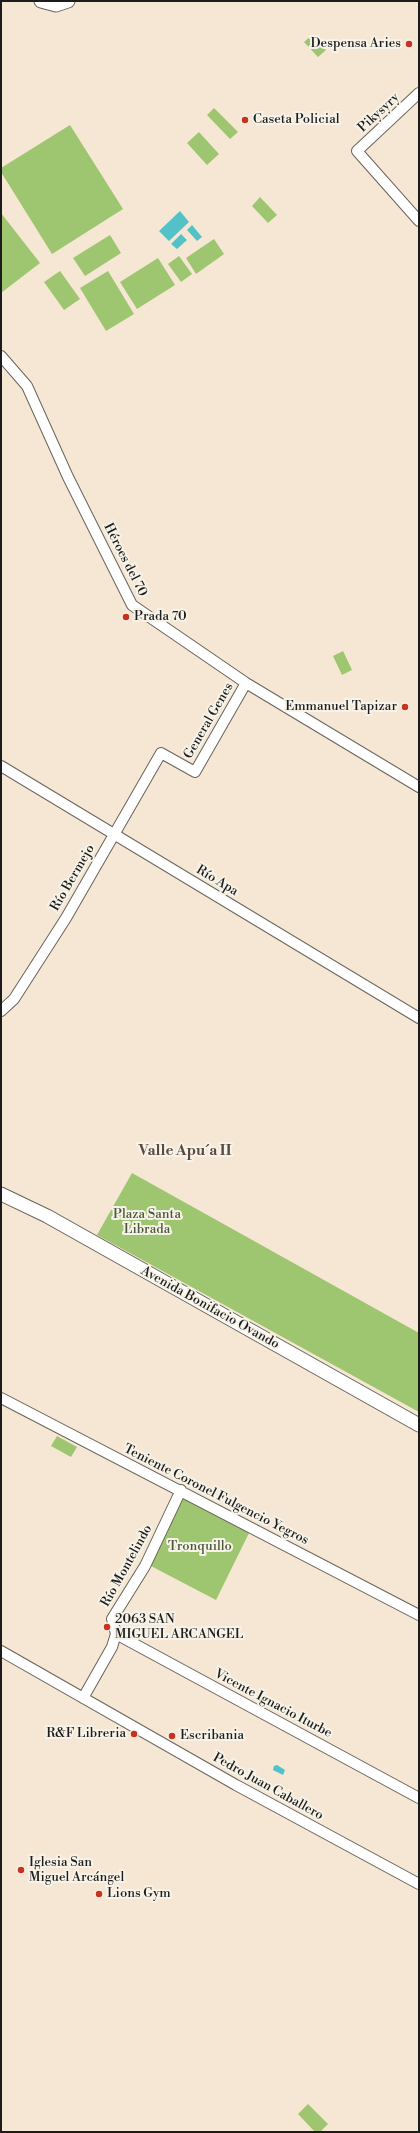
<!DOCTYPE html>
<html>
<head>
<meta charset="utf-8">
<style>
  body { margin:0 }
  #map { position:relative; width:420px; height:2133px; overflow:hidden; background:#f5e7d3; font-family:"Libre Bodoni",serif }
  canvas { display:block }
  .frame { position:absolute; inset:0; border:2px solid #1c1c1c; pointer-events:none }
</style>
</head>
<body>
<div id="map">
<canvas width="420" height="2133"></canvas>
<div class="frame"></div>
</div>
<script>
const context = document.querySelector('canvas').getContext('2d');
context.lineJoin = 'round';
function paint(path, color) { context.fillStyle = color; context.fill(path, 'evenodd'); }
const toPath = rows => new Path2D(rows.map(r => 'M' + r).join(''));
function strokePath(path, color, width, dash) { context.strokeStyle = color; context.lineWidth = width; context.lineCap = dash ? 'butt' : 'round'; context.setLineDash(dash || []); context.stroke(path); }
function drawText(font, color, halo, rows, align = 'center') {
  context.font = font + ' "Libre Bodoni",serif'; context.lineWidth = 4; context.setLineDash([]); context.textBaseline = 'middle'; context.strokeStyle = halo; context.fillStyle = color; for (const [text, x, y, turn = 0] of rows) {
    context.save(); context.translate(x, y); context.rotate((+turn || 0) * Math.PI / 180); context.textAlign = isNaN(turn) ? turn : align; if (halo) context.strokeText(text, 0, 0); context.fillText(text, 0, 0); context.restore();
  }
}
paint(toPath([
  [312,35,326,50,318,57,304,42],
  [214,108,238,132,230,139,207,115],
  [70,125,123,209,52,254,1,172,1,168],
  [199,132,219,154,207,165,187,143],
  [260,197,277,215,268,223,252,206],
  [1,213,40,263,1,293],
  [110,235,121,253,85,276,73,258],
  [214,239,224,254,196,274,186,258],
  [179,256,192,274,181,282,168,264],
  [158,258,175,285,137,309,120,282],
  [60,271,80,299,64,310,44,282],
  [108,271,134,314,106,331,80,288],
  [343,651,352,670,342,675,333,656],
  [132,1173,419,1333,419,1412,97,1235],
  [57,1436,77,1447,71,1457,51,1446],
  [184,1495,250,1531,216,1600,149,1565],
  [308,2104,328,2124,320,2132,315,2132,298,2114]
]), '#9ec570');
paint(toPath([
  [180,211,189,222,169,241,159,231],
  [192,225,202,237,197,241,187,230],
  [181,234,187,240,177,249,171,244],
  [277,1765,285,1770,283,1775,273,1770,274,1766]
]), '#53c1c8');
const minor = toPath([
  [419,93,357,151,419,221],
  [1,356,27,386,68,477,132,605,246,683,419,787],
  [1,766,419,1018],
  [1,1011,14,999,66,918,161,753,195,772,246,683],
  [1,1398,419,1615],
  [116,1634,419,1798],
  [1,1651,236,1785,419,1884],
  [83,1698,112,1647,116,1634,112,1619,145,1566,181,1490]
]);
const major = toPath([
  [41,1,56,5,68,1],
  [1,1194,47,1216,419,1425]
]);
strokePath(minor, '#68635c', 12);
strokePath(major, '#68635c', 15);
strokePath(minor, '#fff', 10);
strokePath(major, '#fff', 13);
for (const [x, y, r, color] of [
  [409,44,4,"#c8321e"],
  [245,120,4,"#c8321e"],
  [126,617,4,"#c8321e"],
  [405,707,4,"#c8321e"],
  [107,1627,4,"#c8321e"],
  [134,1734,4,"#c8321e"],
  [172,1736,4,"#c8321e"],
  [21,1870,4,"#c8321e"],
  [99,1894,4,"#c8321e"]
]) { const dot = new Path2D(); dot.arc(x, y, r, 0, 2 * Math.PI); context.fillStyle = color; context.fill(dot); strokePath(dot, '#f7f3e8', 1.5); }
drawText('13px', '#1c1c1c', '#f7f3e8', [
  ["Despensa Aries",401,44,"right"],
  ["Caseta Policial",253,120],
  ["Prada 70",134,617],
  ["Emmanuel Tapizar",397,707,"right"],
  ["2063 SAN",115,1620],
  ["MIGUEL ARCANGEL",115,1635],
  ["R&F Libreria",126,1734,"right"],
  ["Escribania",180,1736],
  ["Iglesia San",29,1863],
  ["Miguel Arcángel",29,1878],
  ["Lions Gym",107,1894]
], 'left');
drawText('13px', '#1c1c1c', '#f7f3e8', [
  ["Pikysyry",379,113,-43],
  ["Héroes del 70",125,560,63],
  ["General Genes",209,721,-60],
  ["Río Bermejo",73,878,-60],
  ["Río Apa",217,881,31],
  ["Avenida Bonifacio Ovando",210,1308,29],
  ["Teniente Coronel Fulgencio Yegros",216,1495,27],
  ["Río Montelindo",127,1566,-61],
  ["Vicente Ignacio Iturbe",273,1704,28],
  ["Pedro Juan Caballero",268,1787,29]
]);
drawText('13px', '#4a5739', '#f7f3e8', [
  ["Plaza Santa",147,1215],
  ["Librada",147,1230],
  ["Tronquillo",200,1547]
]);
drawText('bold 15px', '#5a4842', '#f7f3e8', [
  ["Valle Apu´a II",185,1151]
]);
</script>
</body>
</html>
